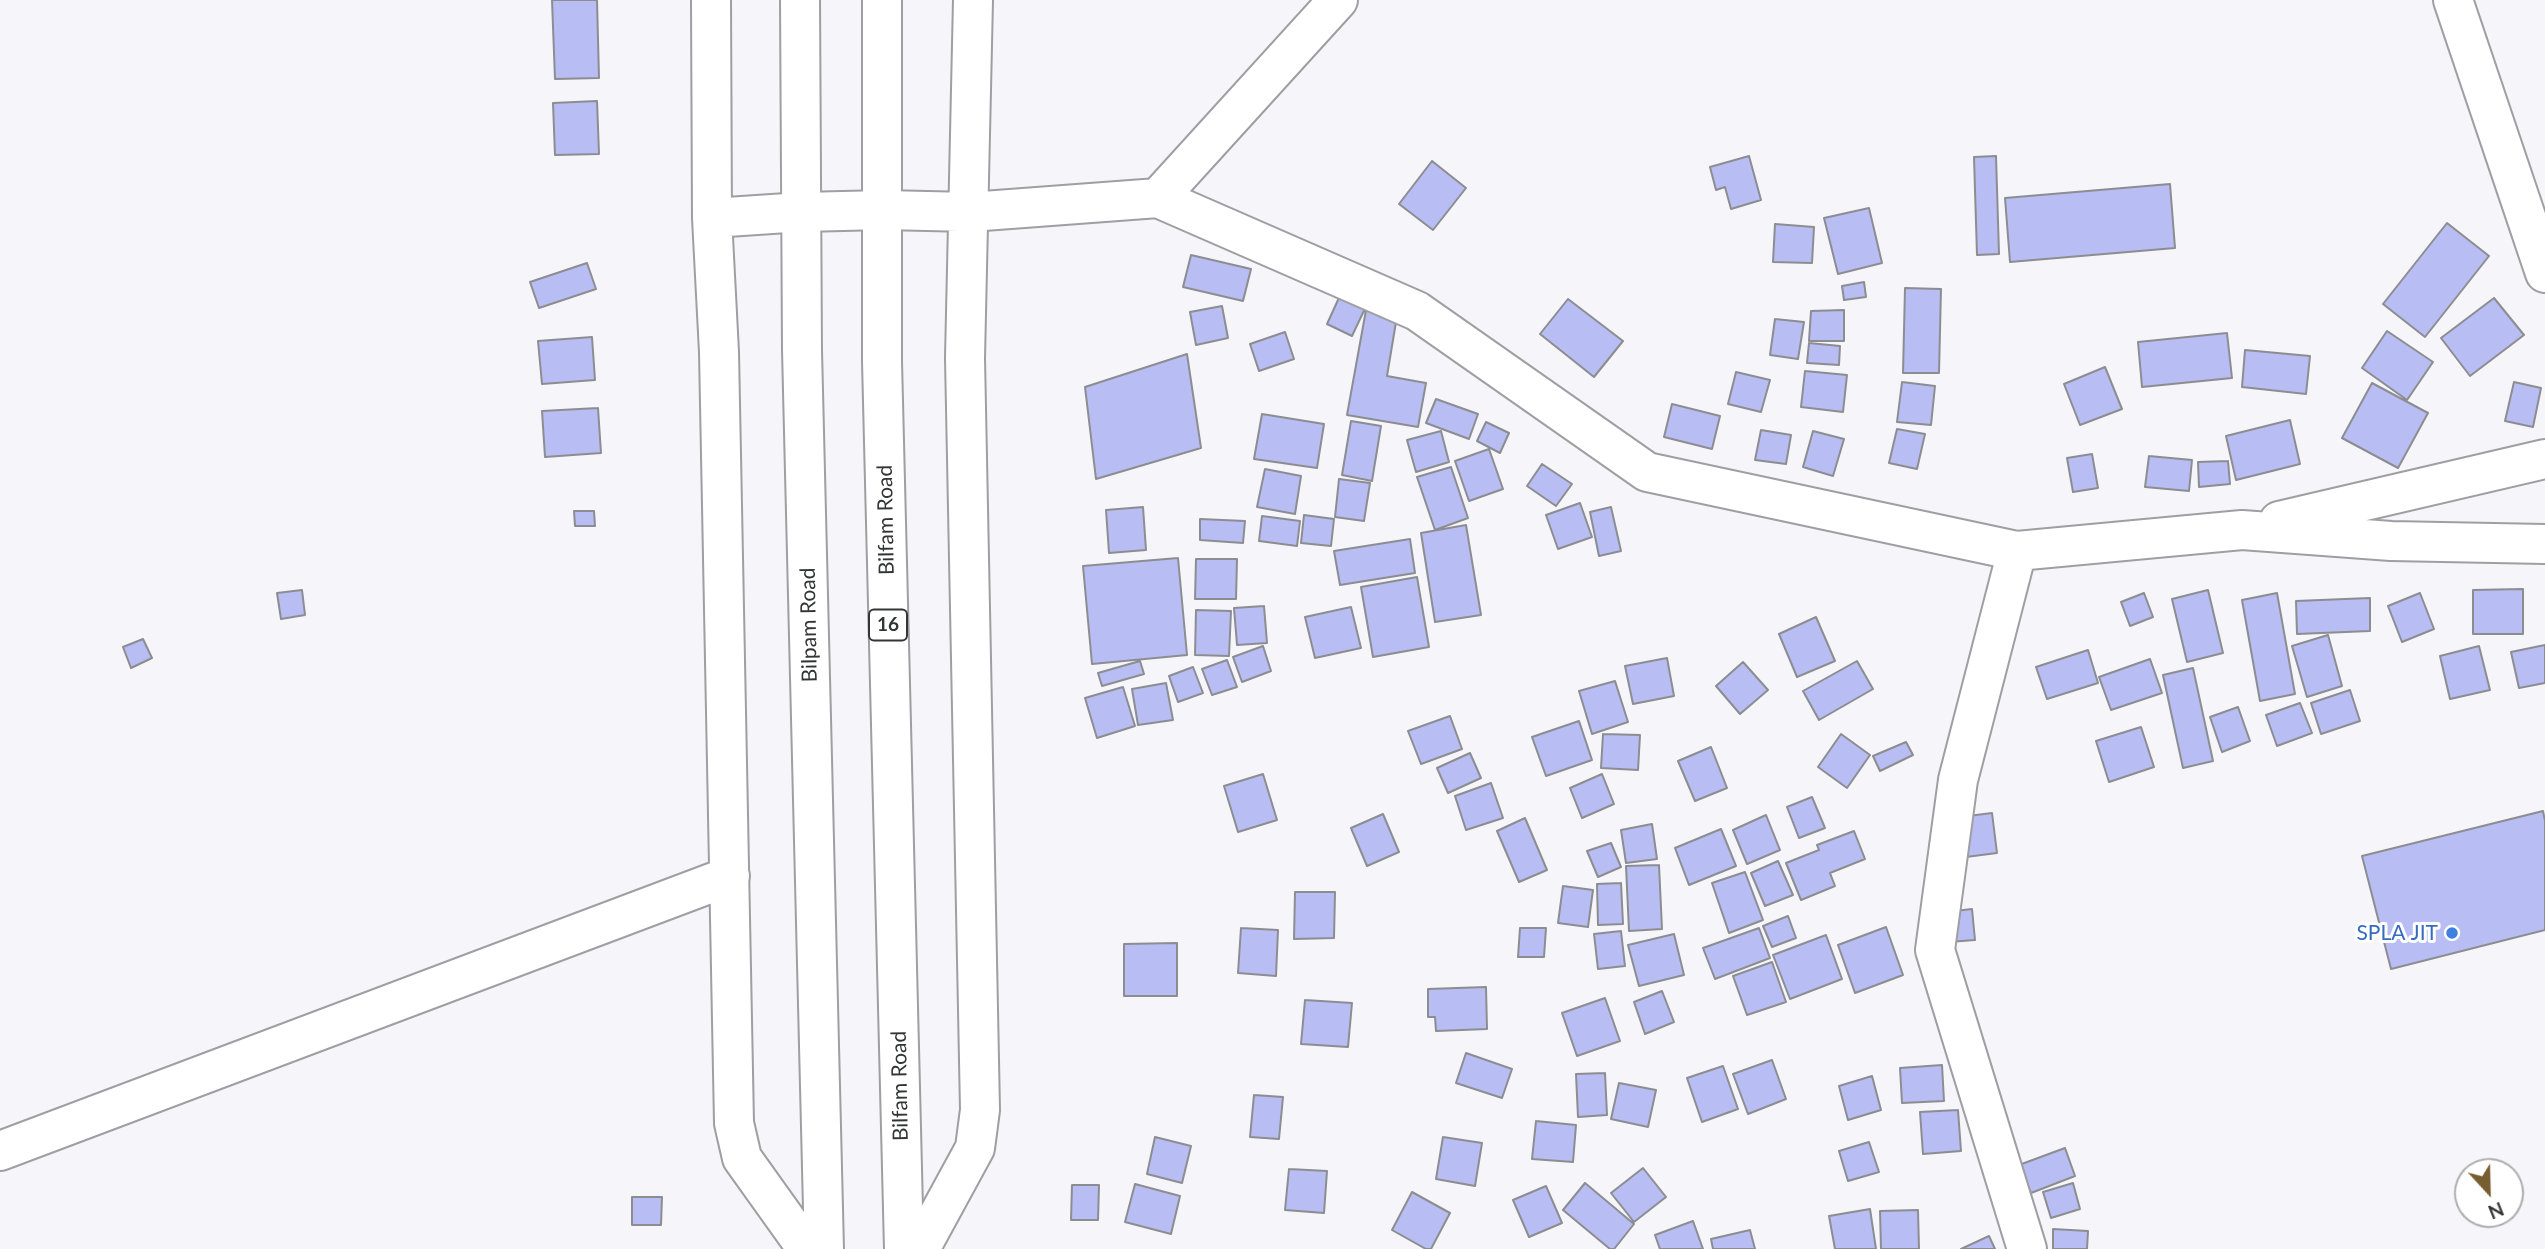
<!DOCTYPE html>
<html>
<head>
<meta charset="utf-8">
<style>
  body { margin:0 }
  #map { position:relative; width:2545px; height:1249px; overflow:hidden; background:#f5f5fa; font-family:Lato,sans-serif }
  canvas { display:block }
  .north { position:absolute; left:2454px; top:1158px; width:70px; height:70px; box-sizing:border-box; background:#fff; border:2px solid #adaeae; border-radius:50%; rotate:158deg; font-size:19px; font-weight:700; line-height:28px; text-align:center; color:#333435 }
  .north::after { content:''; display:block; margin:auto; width:24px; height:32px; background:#785d2f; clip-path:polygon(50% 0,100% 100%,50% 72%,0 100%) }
</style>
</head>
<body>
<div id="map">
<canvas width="2545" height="1249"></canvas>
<div class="north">N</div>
</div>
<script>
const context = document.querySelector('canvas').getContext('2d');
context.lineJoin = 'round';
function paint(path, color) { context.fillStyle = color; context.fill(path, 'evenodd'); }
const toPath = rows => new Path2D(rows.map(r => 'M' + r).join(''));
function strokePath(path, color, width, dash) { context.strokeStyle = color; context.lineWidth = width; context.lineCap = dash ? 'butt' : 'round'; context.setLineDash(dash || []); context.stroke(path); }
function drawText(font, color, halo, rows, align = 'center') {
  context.font = font + ' Lato,sans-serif'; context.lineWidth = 6; context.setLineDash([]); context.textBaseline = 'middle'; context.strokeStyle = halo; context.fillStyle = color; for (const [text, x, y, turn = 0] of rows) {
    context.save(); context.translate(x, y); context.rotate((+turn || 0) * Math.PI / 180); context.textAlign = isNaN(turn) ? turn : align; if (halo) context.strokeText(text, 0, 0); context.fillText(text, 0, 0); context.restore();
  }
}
const building = toPath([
  [552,0,597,0,599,78,555,79,552,0],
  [597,101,599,154,555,155,553,103,597,101],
  [1749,156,1761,200,1731,209,1725,187,1716,190,1710,167,1749,156],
  [1996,156,1999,254,1977,255,1974,157,1996,156],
  [1432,161,1466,188,1433,230,1399,204,1432,161],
  [2170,184,2175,248,2010,262,2005,198,2170,184],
  [1869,208,1882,263,1838,274,1824,218,1869,208],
  [2447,223,2489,256,2425,337,2383,304,2447,223],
  [1775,224,1814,227,1812,263,1773,262,1775,224],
  [1191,255,1251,269,1243,301,1183,287,1191,255],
  [587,263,596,289,539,308,530,282,587,263],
  [1864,282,1866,297,1844,300,1842,286,1864,282],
  [1905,288,1941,289,1939,373,1903,373,1905,288],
  [1343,289,1369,300,1352,336,1327,324,1343,289],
  [2494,298,2524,335,2470,376,2441,338,2494,298],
  [1568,299,1623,341,1594,377,1540,334,1568,299],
  [1222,306,1228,338,1196,345,1190,312,1222,306],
  [1366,310,1397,316,1387,376,1426,383,1418,427,1347,415,1366,310],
  [1844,310,1844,341,1809,341,1811,311,1844,310],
  [1775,319,1804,322,1798,359,1770,355,1775,319],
  [2387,331,2433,362,2407,400,2362,368,2387,331],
  [1285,332,1294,359,1259,371,1250,344,1285,332],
  [2227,333,2232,378,2142,387,2138,342,2227,333],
  [592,337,595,380,542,384,538,341,592,337],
  [1809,343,1840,346,1839,365,1807,363,1809,343],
  [2245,350,2310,356,2306,394,2242,387,2245,350],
  [1187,354,1201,448,1096,479,1085,387,1187,354],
  [2105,367,2122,409,2080,425,2064,384,2105,367],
  [1805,371,1847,375,1843,412,1801,407,1805,371],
  [1736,372,1770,380,1761,412,1728,404,1736,372],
  [1902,382,1935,386,1931,425,1897,422,1902,382],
  [2514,382,2541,388,2533,427,2505,421,2514,382],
  [2372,383,2428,413,2398,468,2342,438,2372,383],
  [1436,399,1478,414,1469,439,1426,423,1436,399],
  [1672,404,1720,416,1712,449,1664,437,1672,404],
  [598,408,601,453,545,457,542,411,598,408],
  [1262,414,1324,424,1317,468,1254,459,1262,414],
  [2290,420,2300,464,2236,480,2226,436,2290,420],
  [1351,421,1381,426,1372,481,1342,475,1351,421],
  [1486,422,1509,433,1500,453,1477,441,1486,422],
  [1897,429,1925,434,1917,469,1889,463,1897,429],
  [1761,430,1791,435,1786,464,1755,460,1761,430],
  [1441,431,1449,462,1416,472,1407,440,1441,431],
  [1813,431,1844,439,1833,476,1803,467,1813,431],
  [1489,449,1503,489,1469,501,1455,461,1489,449],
  [2092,454,2098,488,2073,492,2067,458,2092,454],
  [2149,456,2192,460,2189,491,2145,487,2149,456],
  [2228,461,2230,484,2199,487,2198,462,2228,461],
  [1542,464,1572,484,1556,506,1527,486,1542,464],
  [1451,467,1468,518,1435,530,1417,477,1451,467],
  [1265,469,1301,476,1295,514,1257,507,1265,469],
  [1339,479,1370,483,1364,521,1335,517,1339,479],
  [1580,503,1592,537,1558,549,1546,515,1580,503],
  [1143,507,1146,550,1109,553,1106,510,1143,507],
  [1611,507,1621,551,1599,556,1590,512,1611,507],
  [574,511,594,511,595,526,575,526,574,511],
  [1304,515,1334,519,1331,546,1301,543,1304,515],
  [1262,516,1300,521,1297,546,1259,541,1262,516],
  [1200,519,1245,521,1243,543,1200,540,1200,519],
  [1466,525,1481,615,1435,622,1421,533,1466,525],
  [1410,539,1415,573,1340,585,1334,551,1410,539],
  [1178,558,1187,655,1092,664,1083,566,1178,558],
  [1196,559,1237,559,1236,599,1195,599,1196,559],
  [1417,577,1429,647,1373,657,1361,587,1417,577],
  [2523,589,2523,634,2473,634,2473,590,2523,589],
  [302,590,305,615,281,619,277,593,302,590],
  [2208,590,2223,653,2187,662,2172,599,2208,590],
  [2144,593,2153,617,2130,626,2121,602,2144,593],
  [2277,593,2295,694,2260,701,2242,600,2277,593],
  [2420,593,2434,629,2402,642,2388,606,2420,593],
  [2370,598,2370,631,2297,634,2296,601,2370,598],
  [1264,606,1267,643,1237,645,1234,608,1264,606],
  [1351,607,1361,648,1315,658,1305,617,1351,607],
  [1196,610,1231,611,1229,656,1195,655,1196,610],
  [1816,617,1835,661,1797,677,1779,634,1816,617],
  [2328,635,2342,686,2307,697,2292,646,2328,635],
  [143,639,152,658,131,668,123,647,143,639],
  [2545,645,2545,683,2519,688,2511,652,2545,645],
  [1263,646,1271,671,1242,682,1233,657,1263,646],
  [2479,646,2490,690,2450,699,2440,656,2479,646],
  [2088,650,2098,683,2047,699,2036,667,2088,650],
  [1667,658,1674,696,1633,704,1625,666,1667,658],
  [2150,659,2162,693,2111,710,2099,677,2150,659],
  [1227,660,1237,687,1212,695,1202,669,1227,660],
  [1140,661,1144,674,1102,686,1098,673,1140,661],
  [1857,661,1873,689,1819,720,1803,691,1857,661],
  [1743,662,1768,690,1740,714,1716,686,1743,662],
  [1193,667,1203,693,1178,702,1169,676,1193,667],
  [2193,668,2213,761,2183,768,2163,675,2193,668],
  [1615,681,1628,722,1592,734,1579,691,1615,681],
  [1166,683,1173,720,1138,725,1132,689,1166,683],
  [1123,687,1135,726,1097,738,1085,698,1123,687],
  [2350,690,2360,721,2321,734,2311,703,2350,690],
  [2300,703,2312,733,2277,746,2266,715,2300,703],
  [2238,707,2250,741,2222,752,2210,717,2238,707],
  [1450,716,1462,749,1421,764,1408,731,1450,716],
  [1579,721,1592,760,1546,776,1532,737,1579,721],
  [2141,727,2154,767,2109,782,2096,741,2141,727],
  [1603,734,1640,735,1638,770,1601,768,1603,734],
  [1841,734,1870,755,1847,788,1818,767,1841,734],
  [1906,742,1913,755,1880,771,1873,756,1906,742],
  [1711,747,1727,788,1695,801,1678,761,1711,747],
  [1470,753,1481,778,1448,793,1437,768,1470,753],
  [1263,774,1277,820,1238,832,1224,786,1263,774],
  [1602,774,1614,804,1582,818,1570,788,1602,774],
  [1491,783,1503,818,1466,830,1455,796,1491,783],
  [1812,797,1825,828,1799,838,1787,807,1812,797],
  [2543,811,2545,821,2545,930,2391,969,2362,856,2543,811],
  [1992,813,1997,853,1966,857,1960,817,1992,813],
  [1383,814,1399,852,1367,866,1351,828,1383,814],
  [1766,815,1780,850,1747,864,1733,830,1766,815],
  [1525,818,1547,870,1519,882,1497,831,1525,818],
  [1652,824,1657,859,1626,863,1621,830,1652,824],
  [1721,829,1736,866,1689,885,1675,848,1721,829],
  [1854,831,1865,859,1830,873,1835,886,1801,900,1786,863,1819,850,1817,845,1854,831],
  [1611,843,1621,867,1598,877,1587,851,1611,843],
  [1778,861,1793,895,1765,906,1751,873,1778,861],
  [1659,865,1662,929,1629,931,1626,866,1659,865],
  [1745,872,1763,920,1729,933,1712,883,1745,872],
  [1621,883,1623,924,1598,925,1597,884,1621,883],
  [1563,886,1593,890,1588,927,1558,923,1563,886],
  [1295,892,1335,892,1334,938,1294,939,1295,892],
  [1972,909,1975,940,1949,942,1946,912,1972,909],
  [1788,916,1796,938,1772,947,1763,926,1788,916],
  [1886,927,1903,975,1855,993,1838,945,1886,927],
  [1241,928,1278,930,1276,976,1238,973,1241,928],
  [1520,928,1546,928,1544,957,1518,957,1520,928],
  [1759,928,1770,958,1715,979,1703,948,1759,928],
  [1621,931,1625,966,1598,969,1594,934,1621,931],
  [1674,934,1684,975,1639,986,1628,945,1674,934],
  [1826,935,1842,979,1790,999,1773,955,1826,935],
  [1177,943,1177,996,1124,996,1124,944,1177,943],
  [1772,962,1786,1002,1747,1015,1733,976,1772,962],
  [1486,987,1487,1029,1436,1031,1435,1017,1428,1017,1428,989,1486,987],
  [1662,991,1674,1022,1645,1034,1634,1002,1662,991],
  [1605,998,1620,1041,1577,1056,1562,1013,1605,998],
  [1305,1000,1352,1003,1348,1047,1301,1044,1305,1000],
  [1466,1053,1512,1069,1502,1098,1456,1083,1466,1053],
  [1772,1060,1786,1099,1748,1114,1733,1074,1772,1060],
  [1942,1065,1944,1101,1902,1103,1900,1068,1942,1065],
  [1723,1066,1738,1109,1702,1122,1687,1078,1723,1066],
  [1605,1073,1607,1115,1578,1117,1576,1074,1605,1073],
  [1872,1076,1881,1110,1848,1120,1839,1086,1872,1076],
  [1619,1083,1656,1090,1648,1127,1611,1119,1619,1083],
  [1254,1095,1283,1097,1279,1139,1250,1137,1254,1095],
  [1958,1110,1961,1151,1923,1154,1920,1112,1958,1110],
  [1536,1121,1576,1125,1573,1162,1532,1159,1536,1121],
  [1155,1137,1191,1146,1182,1183,1147,1174,1155,1137],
  [1443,1137,1482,1143,1475,1186,1436,1179,1443,1137],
  [1869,1142,1879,1172,1848,1181,1839,1151,1869,1142],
  [2065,1148,2075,1176,2031,1193,2019,1165,2065,1148],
  [1643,1168,1666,1197,1634,1222,1611,1193,1643,1168],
  [1289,1169,1327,1171,1324,1213,1285,1210,1289,1169],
  [1585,1183,1634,1224,1614,1249,1610,1249,1563,1210,1585,1183],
  [2073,1183,2080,1209,2051,1218,2043,1192,2073,1183],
  [1135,1184,1180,1196,1171,1234,1125,1222,1135,1184],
  [1072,1185,1099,1185,1098,1220,1071,1220,1072,1185],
  [1546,1186,1562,1223,1529,1237,1513,1200,1546,1186],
  [1412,1192,1450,1213,1431,1249,1426,1249,1392,1230,1412,1192],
  [632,1197,662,1197,661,1225,632,1225,632,1197],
  [1870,1209,1876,1249,1835,1249,1829,1216,1870,1209],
  [1918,1210,1919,1249,1881,1249,1880,1211,1918,1210],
  [1693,1221,1703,1249,1660,1249,1655,1235,1693,1221],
  [2053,1229,2088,1231,2087,1249,2053,1249,2053,1229],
  [1750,1230,1755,1249,1713,1249,1711,1239,1750,1230],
  [1989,1236,1995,1249,1961,1249,1989,1236]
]);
paint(building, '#b8bef4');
strokePath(building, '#8c8d91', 2);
const minor = toPath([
  [711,0,712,218,719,352,734,1123,742,1158,807,1249],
  [2453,0,2545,273],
  [1158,198,1338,0],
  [712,218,802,212,884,210,970,212,1158,198,1417,311,1647,472,2017,551,2242,530,2391,541,2545,544],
  [2279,521,2545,459],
  [2017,551,1958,780,1935,950,2027,1249],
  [0,1151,730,876],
  [920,1249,975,1148,980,1110,965,358,973,0]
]);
const major = toPath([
  [800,0,802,350,824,1249],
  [882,0,882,361,904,1249]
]);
strokePath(minor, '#9e9ea3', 42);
strokePath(major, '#9e9ea3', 42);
strokePath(minor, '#fff', 38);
strokePath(major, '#fff', 38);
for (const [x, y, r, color] of [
  [2452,933,7,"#3f7fe0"]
]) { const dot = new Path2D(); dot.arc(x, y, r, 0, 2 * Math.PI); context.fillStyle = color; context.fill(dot); strokePath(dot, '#fff', 2.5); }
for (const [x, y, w] of [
  [888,625,38]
]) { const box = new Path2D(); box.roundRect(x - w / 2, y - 15.5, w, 31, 5); context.fillStyle = '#fff'; context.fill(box); strokePath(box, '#333435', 2); }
drawText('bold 19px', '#333435', null, [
  ["16",888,625]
]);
drawText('21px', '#333435', '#fff', [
  ["Bilfam Road",886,520,-91],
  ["Bilpam Road",809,625,-91],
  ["Bilfam Road",900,1086,-91]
]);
drawText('21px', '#366cbe', '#fff', [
  ["SPLA JIT",2438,933]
], 'right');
</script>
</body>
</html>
